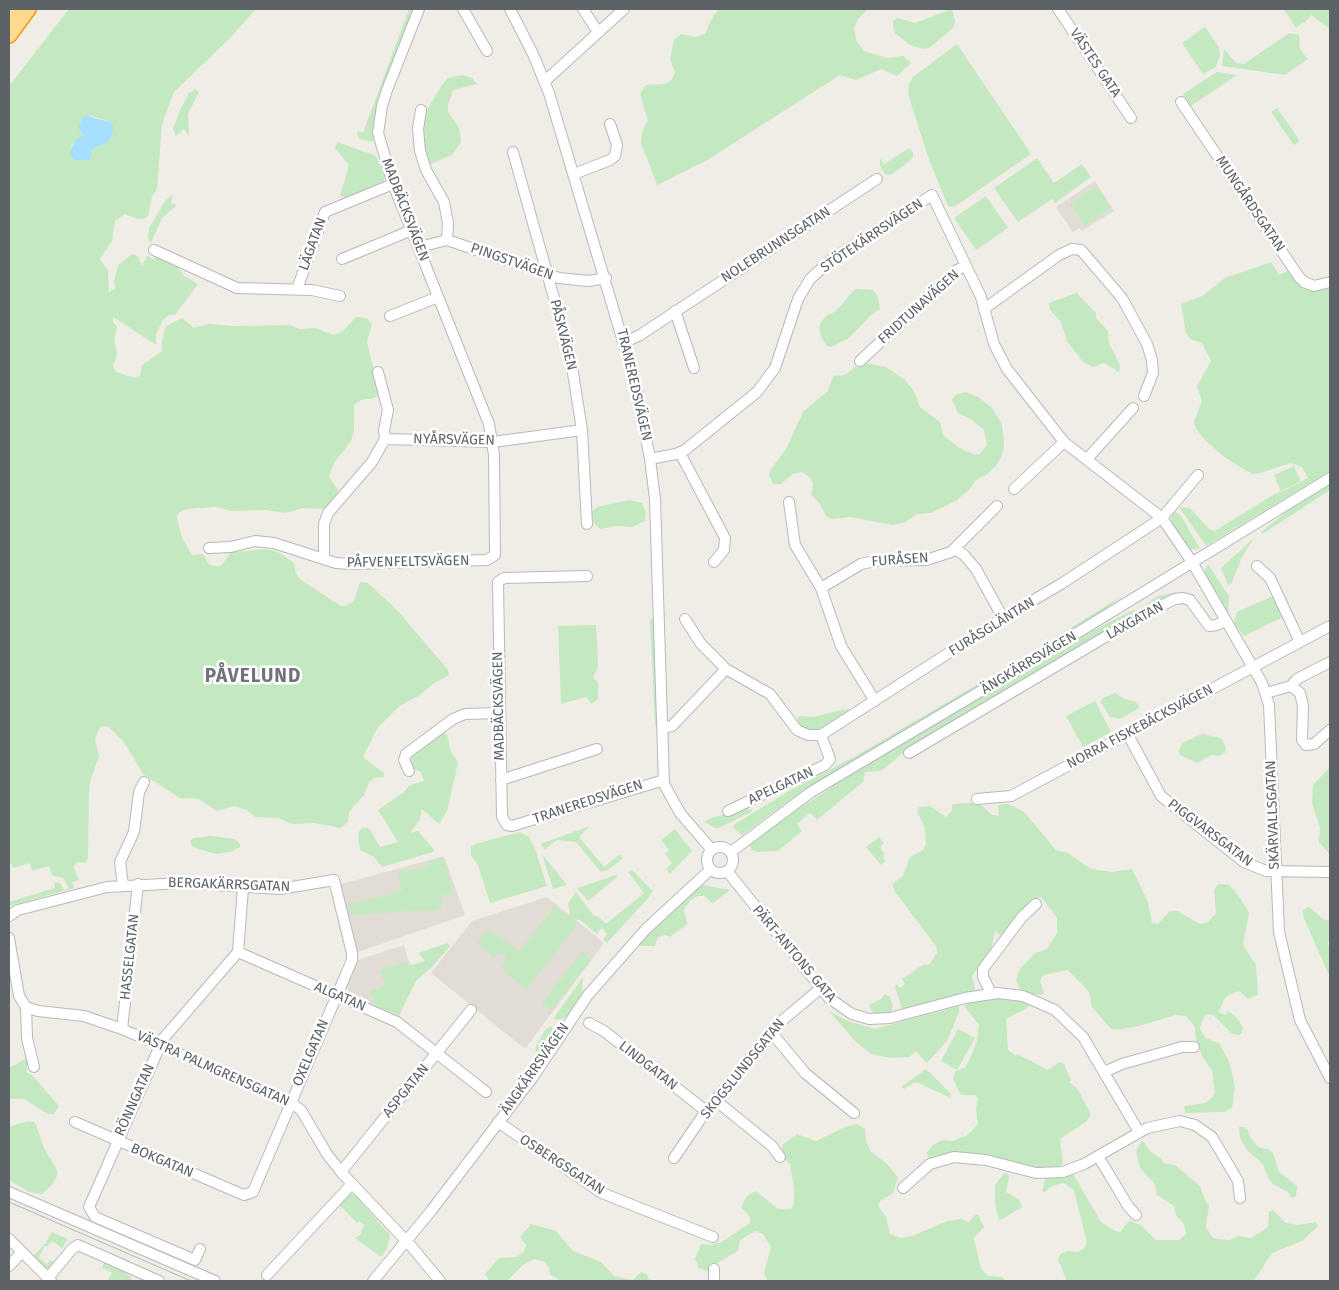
<!DOCTYPE html>
<html>
<head>
<meta charset="utf-8">
<style>
  body { margin:0 }
  #map { position:relative; width:1339px; height:1290px; overflow:hidden; background:#f0ede6; font-family:"Fira Sans",sans-serif }
  canvas { display:block }
  .frame { position:absolute; inset:0; border:10px solid #5d6267; pointer-events:none }
</style>
</head>
<body>
<div id="map">
<canvas width="1339" height="1290"></canvas>
<div class="frame"></div>
</div>
<script>
const context = document.querySelector('canvas').getContext('2d');
context.lineJoin = 'round';
function paint(path, color) { context.fillStyle = color; context.fill(path, 'evenodd'); }
const toPath = rows => new Path2D(rows.map(r => 'M' + r).join(''));
function strokePath(path, color, width, dash) { context.strokeStyle = color; context.lineWidth = width; context.lineCap = dash ? 'butt' : 'round'; context.setLineDash(dash || []); context.stroke(path); }
function drawText(font, color, halo, rows, align = 'center') {
  context.font = font + ' "Fira Sans",sans-serif'; context.lineWidth = 5; context.setLineDash([]); context.textBaseline = 'middle'; context.strokeStyle = halo; context.fillStyle = color; for (const [text, x, y, turn = 0] of rows) {
    context.save(); context.translate(x, y); context.rotate((+turn || 0) * Math.PI / 180); context.textAlign = isNaN(turn) ? turn : align; if (halo) context.strokeText(text, 0, 0); context.fillText(text, 0, 0); context.restore();
  }
}
paint(toPath([
  [1095,181,1114,211,1082,231,1079,228,1073,232,1056,207],
  [444,856,465,915,355,953,338,885],
  [547,897,604,943,525,1049,431,973,472,921],
  [404,945,415,982,399,1016,349,994,346,983,358,960]
]), '#e1dcd4');
paint(toPath([
  [69,9,256,9,229,39,174,92,162,124,157,189,152,197,148,216,144,219,137,219,125,214,115,221,112,241,100,259,108,271,109,292,115,289,114,282,118,265,132,254,138,256,142,266,147,255,153,259,159,255,172,259,184,276,198,284,175,315,169,315,163,320,156,334,156,345,113,317,113,322,117,327,114,339,117,354,113,366,116,372,135,378,140,375,142,365,162,351,162,340,166,326,182,318,194,328,209,324,234,326,290,325,299,329,316,328,333,335,343,331,356,317,367,318,372,324,367,342,380,395,372,399,363,399,354,405,354,431,351,441,334,463,329,477,338,490,337,495,326,509,303,508,285,513,265,510,231,511,216,507,186,509,178,513,177,518,182,538,192,555,203,554,209,564,214,566,221,566,230,553,235,552,266,549,278,552,294,563,296,574,301,580,341,606,345,606,354,601,360,582,368,583,398,611,448,670,449,675,433,684,420,695,401,705,378,727,363,757,384,773,384,777,374,778,369,782,364,795,349,812,348,822,341,828,314,823,292,824,278,818,255,817,247,810,234,806,217,811,199,799,180,798,144,775,123,741,109,727,104,726,100,727,95,739,99,756,90,782,89,794,88,857,86,863,78,862,73,866,79,880,72,882,74,888,67,890,9,906,9,902,55,888,54,882,60,883,64,890,69,888,63,878,52,875,49,866,32,871,30,863,13,868,11,863,9,864,9,86],
  [89,115,113,123,113,133,108,143,92,149,90,160,74,160,70,153,72,145,84,135,81,131],
  [409,9,414,9,376,138,371,142,360,139,357,135,358,131,363,133],
  [720,9,868,9,858,19,854,29,857,42,864,51,887,58,904,56,911,63,897,76,881,69,856,80,840,75,709,159,657,185,641,143,643,129,648,121,640,94,646,85,664,84,672,80,675,72,670,60,674,40,681,34,696,37,705,34,714,14],
  [952,9,955,21,953,28,929,48,923,49,910,45,895,33,893,27,893,21,898,18,915,23],
  [1284,9,1329,9,1330,29,1311,15,1305,23,1303,22,1296,28],
  [1205,27,1219,47,1220,54,1216,67,1203,74,1182,43],
  [1289,33,1299,35,1300,49,1308,59,1285,75,1222,66,1224,49,1236,63,1244,64],
  [957,44,1031,154,954,207,948,206,929,160,908,94,909,85,913,77],
  [1217,72,1237,75,1191,106,1183,94],
  [463,75,472,78,477,84,453,90,448,105,448,112,459,128,461,142,452,155,428,165,421,144,424,115,442,85,448,78],
  [196,89,199,92,188,114,189,136,184,129,176,136,173,129,180,110,189,93],
  [1277,108,1300,141,1294,145,1271,112],
  [338,142,376,156,385,176,384,181,346,198,340,196,349,165,335,148],
  [909,148,913,152,913,158,895,172,890,175,885,174,880,166,880,158,884,164],
  [1037,158,1054,183,1082,164,1091,177,1055,203,1052,199,1018,222,994,188],
  [1096,186,1111,208,1085,226,1070,204],
  [172,195,171,203,177,205,162,218,151,243,148,238,149,228,166,200],
  [986,196,1008,228,976,250,954,218],
  [1271,262,1279,275,1290,270,1299,284,1306,288,1330,287,1330,471,1206,546,1179,507,1190,508,1209,529,1215,531,1271,496,1308,478,1302,467,1291,463,1260,473,1253,474,1247,471,1223,456,1205,440,1196,429,1194,421,1202,401,1197,386,1211,361,1202,343,1190,339,1186,333,1181,304,1202,296,1225,278],
  [855,289,873,290,878,297,880,309,871,315,849,338,831,347,827,346,821,337,819,327,822,321,826,316,836,311],
  [1077,293,1096,313,1096,318,1108,331,1109,343,1120,365,1119,372,1104,363,1093,367,1083,362,1067,341,1061,322,1050,310,1049,303],
  [866,363,886,367,905,380,914,391,920,407,940,422,943,435,958,447,975,455,980,454,987,445,984,430,971,419,958,413,952,400,955,395,965,392,978,397,992,408,1002,424,1004,446,1002,455,996,466,986,475,976,480,969,490,957,500,931,513,917,514,906,522,893,525,851,517,832,519,827,517,819,503,811,494,813,485,811,479,803,472,793,474,781,484,773,484,769,475,771,469,786,449,803,412,828,391,833,376,845,375,856,366],
  [1294,466,1301,482,1281,492,1274,475],
  [1330,484,1330,490,1264,533,1260,533,1293,506],
  [629,500,642,503,646,514,645,521,632,527,617,526,601,529,594,524,592,512,597,507],
  [1175,511,1181,516,1200,549,1190,549,1184,543,1172,523,1171,515],
  [1254,538,1242,557,1231,584,1228,585,1221,568],
  [1208,564,1229,596,1228,615,1205,575,1205,570],
  [1177,592,1176,594,1131,616,914,744,881,771,865,772,863,782,817,820,810,813,797,824,802,831,778,851,757,852,752,850,749,845,792,813,858,770,1094,630,1131,611,1138,610,1158,596],
  [1275,595,1285,616,1244,636,1234,623,1237,612],
  [1120,597,1099,615,798,794,742,835,733,828,734,825,789,791,854,757,1029,654],
  [650,619,654,619,658,726,655,726],
  [596,625,598,667,593,677,598,683,598,699,591,704,586,697,561,704,558,626],
  [1115,693,1125,699,1134,701,1139,705,1139,708,1120,719,1110,717,1101,703,1102,698],
  [1095,701,1111,732,1083,747,1066,716],
  [844,709,853,710,828,728,815,731,804,729,796,723,799,716,814,717],
  [441,731,447,735,451,752,458,763,447,811,439,824,422,809,420,819,410,833,418,831,434,850,433,852,382,867,373,856,360,850,358,833,362,828,369,828,380,847,398,842,378,810,403,793,410,785,424,781,421,772,414,769,411,762,412,757,423,744],
  [1202,734,1221,738,1226,747,1225,753,1218,756,1211,755,1197,763,1180,755,1179,751,1182,743],
  [1330,767,1330,855,1319,842,1320,828,1312,803,1313,785],
  [965,803,979,803,992,815,999,816,998,805,1007,804,1015,807,1025,813,1056,850,1068,853,1091,869,1112,872,1132,869,1148,902,1152,923,1158,924,1170,911,1177,911,1200,924,1208,922,1216,914,1214,890,1218,884,1229,885,1235,891,1249,912,1243,945,1256,965,1258,995,1248,999,1239,991,1227,996,1224,1000,1219,1012,1225,1015,1228,1011,1237,1018,1243,1027,1242,1033,1238,1035,1231,1033,1213,1015,1208,1014,1204,1017,1200,1028,1205,1038,1219,1043,1229,1061,1235,1086,1232,1108,1224,1112,1185,1113,1184,1106,1205,1103,1213,1097,1215,1093,1212,1071,1203,1058,1196,1040,1195,1027,1186,1016,1175,1015,1139,1026,1116,1030,1111,1029,1092,1007,1089,992,1068,970,1047,974,1042,977,1040,981,1044,993,1041,995,1025,993,1020,989,1016,980,1020,969,1035,953,1047,949,1057,933,1057,918,1041,897,1031,900,1004,935,1000,935,995,931,991,950,972,976,975,989,972,993,902,1009,895,987,896,984,900,988,905,984,902,979,924,964,929,965,937,953,936,946,895,892,892,884,903,876,910,857,923,850,926,844,925,829,917,811,919,807,930,806,946,817,952,811,952,804],
  [745,807,753,811,719,828,714,828,705,822,707,820],
  [590,826,579,837,604,867,620,854,622,857,622,859,608,870,601,872,576,842,557,840,545,849,540,844],
  [675,829,692,851,670,874,666,869,672,863,665,854,669,850,661,840],
  [520,832,529,837,535,848,547,886,490,903,478,865,471,856,471,847,475,844],
  [210,836,235,839,240,844,240,847,230,852,216,854,192,847,190,841,194,838],
  [879,837,884,843,880,848,885,854,882,856,886,861,881,865,866,847],
  [542,854,567,885,553,889],
  [443,857,454,893,441,896,441,908,432,911,424,910,351,915,347,905,402,891,398,873,428,866,428,862],
  [632,870,653,891,649,897,607,943,603,940,607,934,602,927,597,934,580,920,572,919,578,924,526,989,505,972,506,970,502,967,506,957,500,952,494,958,477,943,487,931,498,935,519,951,555,907,570,918,568,903,576,892,594,916,598,916,606,924,644,893,628,872],
  [616,875,617,877,588,901,577,888],
  [702,885,730,890,712,904,705,896,698,896,692,899,684,909,687,924,670,937,665,935,658,937,655,946,635,946,675,906],
  [1308,906,1323,919,1330,921,1330,937,1328,944,1330,950,1330,977,1304,919,1303,911],
  [448,943,450,946,433,966,416,981,399,1015,375,1006,370,991,385,986,380,970,406,962,411,965,425,961,418,953],
  [582,952,591,960,552,1010,550,1009,542,1003],
  [583,977,582,995,566,1017,560,1020,553,1019],
  [885,994,890,997,893,1005,891,1013,874,1015,869,1005,881,999],
  [1007,997,1029,1004,1027,1008,1006,1019,1008,1050,1016,1056,1017,1054,1048,1070,1060,1062,1064,1064,1071,1080,1069,1082,1077,1088,1091,1114,1086,1122,1060,1139,1063,1164,1055,1168,1038,1169,979,1154,947,1153,930,1159,926,1153,933,1145,942,1140,952,1141,966,1136,978,1124,976,1109,978,1098,975,1095,961,1095,953,1079,955,1072,965,1067,969,1061,977,1041,979,1025,964,1006,971,1001],
  [959,1006,959,1012,947,1041,927,1063,916,1052,909,1057,891,1058,871,1054,855,1041,829,1011,848,1021,875,1029],
  [551,1026,555,1034,535,1067,536,1046,545,1030],
  [958,1029,975,1038,957,1070,941,1061],
  [27,1058,27,1073,32,1075,59,1106,54,1114,48,1114,24,1099,9,1099,9,1068],
  [926,1069,950,1093,951,1098,916,1082,904,1089,901,1087],
  [28,1121,34,1122,36,1124,43,1146,57,1170,57,1176,52,1185,42,1194,29,1192,9,1180,9,1127],
  [857,1124,865,1129,866,1141,871,1152,886,1163,898,1177,893,1193,880,1201,878,1206,886,1217,890,1234,900,1238,912,1236,948,1221,961,1219,969,1222,975,1215,978,1215,984,1227,974,1238,981,1269,988,1276,1002,1277,1006,1281,768,1281,764,1273,771,1247,763,1234,756,1231,745,1237,740,1241,738,1251,716,1264,710,1272,699,1268,695,1259,701,1244,709,1245,722,1242,750,1223,750,1217,741,1207,747,1196,756,1191,778,1209,791,1209,794,1203,794,1188,790,1164,783,1158,782,1145,797,1134,816,1141,845,1127],
  [1239,1127,1244,1127,1248,1130,1250,1137,1258,1147,1268,1149,1273,1153,1279,1172,1297,1186,1296,1196,1291,1198,1288,1192,1273,1184,1269,1179,1263,1164,1248,1151,1240,1138],
  [1142,1140,1152,1153,1162,1159,1163,1163,1175,1165,1200,1186,1206,1202,1209,1205,1206,1227,1212,1237,1216,1239,1230,1240,1238,1236,1251,1238,1268,1227,1269,1212,1273,1210,1286,1223,1298,1225,1316,1222,1318,1226,1302,1241,1272,1253,1254,1281,1067,1281,1058,1260,1060,1254,1067,1251,1078,1252,1083,1249,1086,1245,1086,1238,1074,1191,1066,1184,1062,1183,1050,1187,1045,1192,1042,1191,1046,1177,1073,1174,1101,1222,1115,1231,1120,1232,1129,1221,1141,1225,1156,1240,1179,1240,1186,1234,1184,1224,1176,1215,1174,1206,1157,1195,1155,1184,1140,1168,1136,1151],
  [1005,1172,1009,1176,1006,1192,1019,1200,1022,1207,999,1221,995,1204,995,1185],
  [350,1194,355,1195,390,1235,387,1249,381,1257,355,1238,360,1235,364,1225,359,1221,357,1223,337,1203],
  [531,1224,556,1231,573,1251,601,1262,614,1276,633,1280,641,1272,647,1274,648,1279,654,1281,562,1281,550,1275,549,1268,545,1262,535,1259,524,1264,508,1280,489,1281,485,1274,497,1260,500,1258,516,1257,524,1252,526,1245,520,1237],
  [52,1232,68,1239,62,1248,52,1241,47,1246,44,1246,39,1258,47,1264,50,1260,57,1263,52,1268,45,1268,32,1257,44,1245],
  [105,1261,120,1269,131,1277,131,1281,108,1281,112,1273,102,1268]
]), '#c4e9c1');
paint(toPath([
  [84,115,113,123,113,133,108,143,92,149,90,160,74,160,70,154,71,149,76,140,84,135,78,128]
]), '#a7e0ff');
const minor = toPath([
  [463,9,487,51],
  [510,9,533,54,549,93,636,385,650,459,655,499,664,784,680,813,712,850],
  [583,9,598,32],
  [1058,9,1131,118],
  [545,81,624,9],
  [1181,102,1299,277,1304,282,1314,286,1330,282],
  [421,110,418,129,420,151,426,170,444,202,448,223,447,240],
  [513,152,563,330,573,373,582,430,587,524],
  [574,174,610,160,615,156,617,145,610,124],
  [419,247,447,240,559,278,588,281,606,278],
  [154,250,237,288,312,290,340,296],
  [342,259,412,230],
  [297,289,325,212,393,184],
  [984,309,1059,255,1072,249,1081,250,1122,298,1147,344,1152,360,1153,373,1144,396],
  [675,311,694,368],
  [390,316,438,297],
  [625,342,640,335,877,179],
  [860,361,957,270,966,266],
  [385,439,493,442,582,430],
  [680,453,725,538,724,550,714,562],
  [650,459,676,454,685,450,757,392,775,368,798,299,810,279,831,260,932,195,981,297,994,344,1007,369,1064,442,1162,518,1192,562,1262,683,1269,705,1279,932,1300,1020,1330,1078],
  [1087,459,1133,408],
  [1014,489,1064,442],
  [789,502,795,545,821,588,841,646,875,701],
  [209,548,231,547,255,541,274,543,336,563,351,564,487,560,495,555,494,455,489,424,393,184,378,133,382,106,387,90,419,9],
  [955,549,964,555,976,569,1003,618],
  [324,559,324,524,328,513,372,462,385,439,384,430,388,410,378,372],
  [1257,566,1270,578,1300,642],
  [587,576,504,578,498,582,502,817,507,825,512,826,664,780],
  [821,588,861,564,875,561,926,560,951,552,997,506],
  [685,619,701,644,726,669,770,694,797,730,808,735,821,735,830,759,825,765,728,811],
  [1291,686,1297,679,1330,662],
  [1266,693,1291,686,1300,693,1303,706,1302,740,1306,745,1314,744,1330,730],
  [662,728,672,726,726,669],
  [1127,733,1161,796,1244,862,1266,871,1330,872],
  [821,735,1003,618,1061,584,1162,518,1198,475],
  [909,753,1139,617,1175,599,1183,598,1190,600,1209,626,1217,625,1225,621],
  [409,771,404,760,406,754,453,719,465,714,499,713],
  [501,780,597,749],
  [977,799,1011,796,1330,626],
  '707 860a13 13 0 1 1 26 0a13 13 0 1 1-26 0Z',
  [731,852,811,792,1028,663,1330,478],
  [727,871,829,998,852,1014,869,1019,890,1018,965,998,998,993,1023,996,1055,1010,1083,1037,1139,1132],
  [123,885,120,862,134,832,139,792,144,782],
  [9,916,18,910,107,887,183,883,280,889,334,880,352,953,352,960,253,1192,244,1195,232,1190,75,1122],
  [9,938,19,996,26,1007,38,1011,84,1016,122,1029,290,1102,301,1110,327,1154,341,1172,411,1246,440,1281],
  [238,952,397,1022,486,1092],
  [991,993,983,977,983,969,1022,917,1036,904],
  [26,1007,27,1038,34,1067],
  [589,1023,604,1031,706,1111],
  [122,1029,138,884],
  [771,1032,805,1073,854,1113],
  [1104,1072,1122,1064,1182,1047,1194,1047],
  [715,1100,772,1146,780,1157],
  [498,1122,602,1193,713,1237],
  [1098,1156,1128,1206,1136,1215],
  [674,1158,706,1111,778,1024,821,988],
  [341,1172,471,1010],
  [903,1188,930,1164,954,1157,986,1160,1036,1173,1063,1172,1084,1164,1147,1128,1180,1121,1195,1125,1212,1137,1238,1181,1240,1198],
  [9,1192,215,1281],
  [9,1239,51,1281],
  [200,1249,195,1260,95,1217,89,1207,163,1039,238,952,243,888],
  [9,1266,22,1252],
  [267,1275,351,1185],
  [48,1278,72,1249,78,1245,159,1281],
  [373,1281,431,1211,533,1077,588,995,646,929,711,869],
  [714,1281,714,1269]
]);
const highway = toPath([
  [9,13,12,9],
  [9,35,28,9]
]);
strokePath(minor, '#b6b9bd', 12);
strokePath(highway, '#f69600', 18);
strokePath(minor, '#fff', 10);
strokePath(highway, '#ffd98e', 15);
strokePath(toPath([
  [9,1202,191,1281]
]), '#b5b6b7', 1);
drawText('14px', '#5d6267', '#fff', [
  ["VÄSTES GATA",1095,63,56],
  ["MUNGÅRDSGATAN",1250,204,56],
  ["MADBÄCKSVÄGEN",405,210,69],
  ["STÖTEKÄRRSVÄGEN",872,236,-34],
  ["LÄGATAN",313,244,-70],
  ["NOLEBRUNNSGATAN",776,245,-33],
  ["PINGSTVÄGEN",512,262,19],
  ["FRIDTUNAVÄGEN",919,307,-42],
  ["PÅSKVÄGEN",563,335,76],
  ["TRANEREDSVÄGEN",634,385,77],
  ["NYÅRSVÄGEN",454,440,1],
  ["FURÅSEN",900,560,-4],
  ["PÅFVENFELTSVÄGEN",408,562,-1],
  ["LAXGATAN",1135,621,-29],
  ["FURÅSGLÄNTAN",992,627,-32],
  ["ÄNGKÄRRSVÄGEN",1029,663,-31],
  ["MADBÄCKSVÄGEN",499,706,-91],
  ["NORRA FISKEBÄCKSVÄGEN",1140,727,-28],
  ["APELGATAN",781,786,-25],
  ["TRANEREDSVÄGEN",588,802,-18],
  ["SKÄRVALLSGATAN",1273,815,-92],
  ["PIGGVARSGATAN",1210,833,37],
  ["BERGAKÄRRSGATAN",229,885,2],
  ["PÄRT-ANTONS GATA",794,954,50],
  ["HASSELGATAN",130,957,-84],
  ["ALGATAN",340,997,23],
  ["OXELGATAN",311,1053,-67],
  ["LINDGATAN",648,1066,38],
  ["VÄSTRA PALMGRENSGATAN",213,1069,24],
  ["ÄNGKÄRRSVÄGEN",535,1069,-55],
  ["SKOGSLUNDSGATAN",743,1069,-51],
  ["ASPGATAN",406,1091,-51],
  ["RÖNNGATAN",135,1100,-66],
  ["BOKGATAN",162,1161,23],
  ["OSBERGSGATAN",562,1165,33]
]);
context.letterSpacing = '1px';
drawText('bold 19px', '#6e7479', '#fff', [
  ["PÅVELUND",253,677]
]);
context.letterSpacing = '0px';
</script>
</body>
</html>
